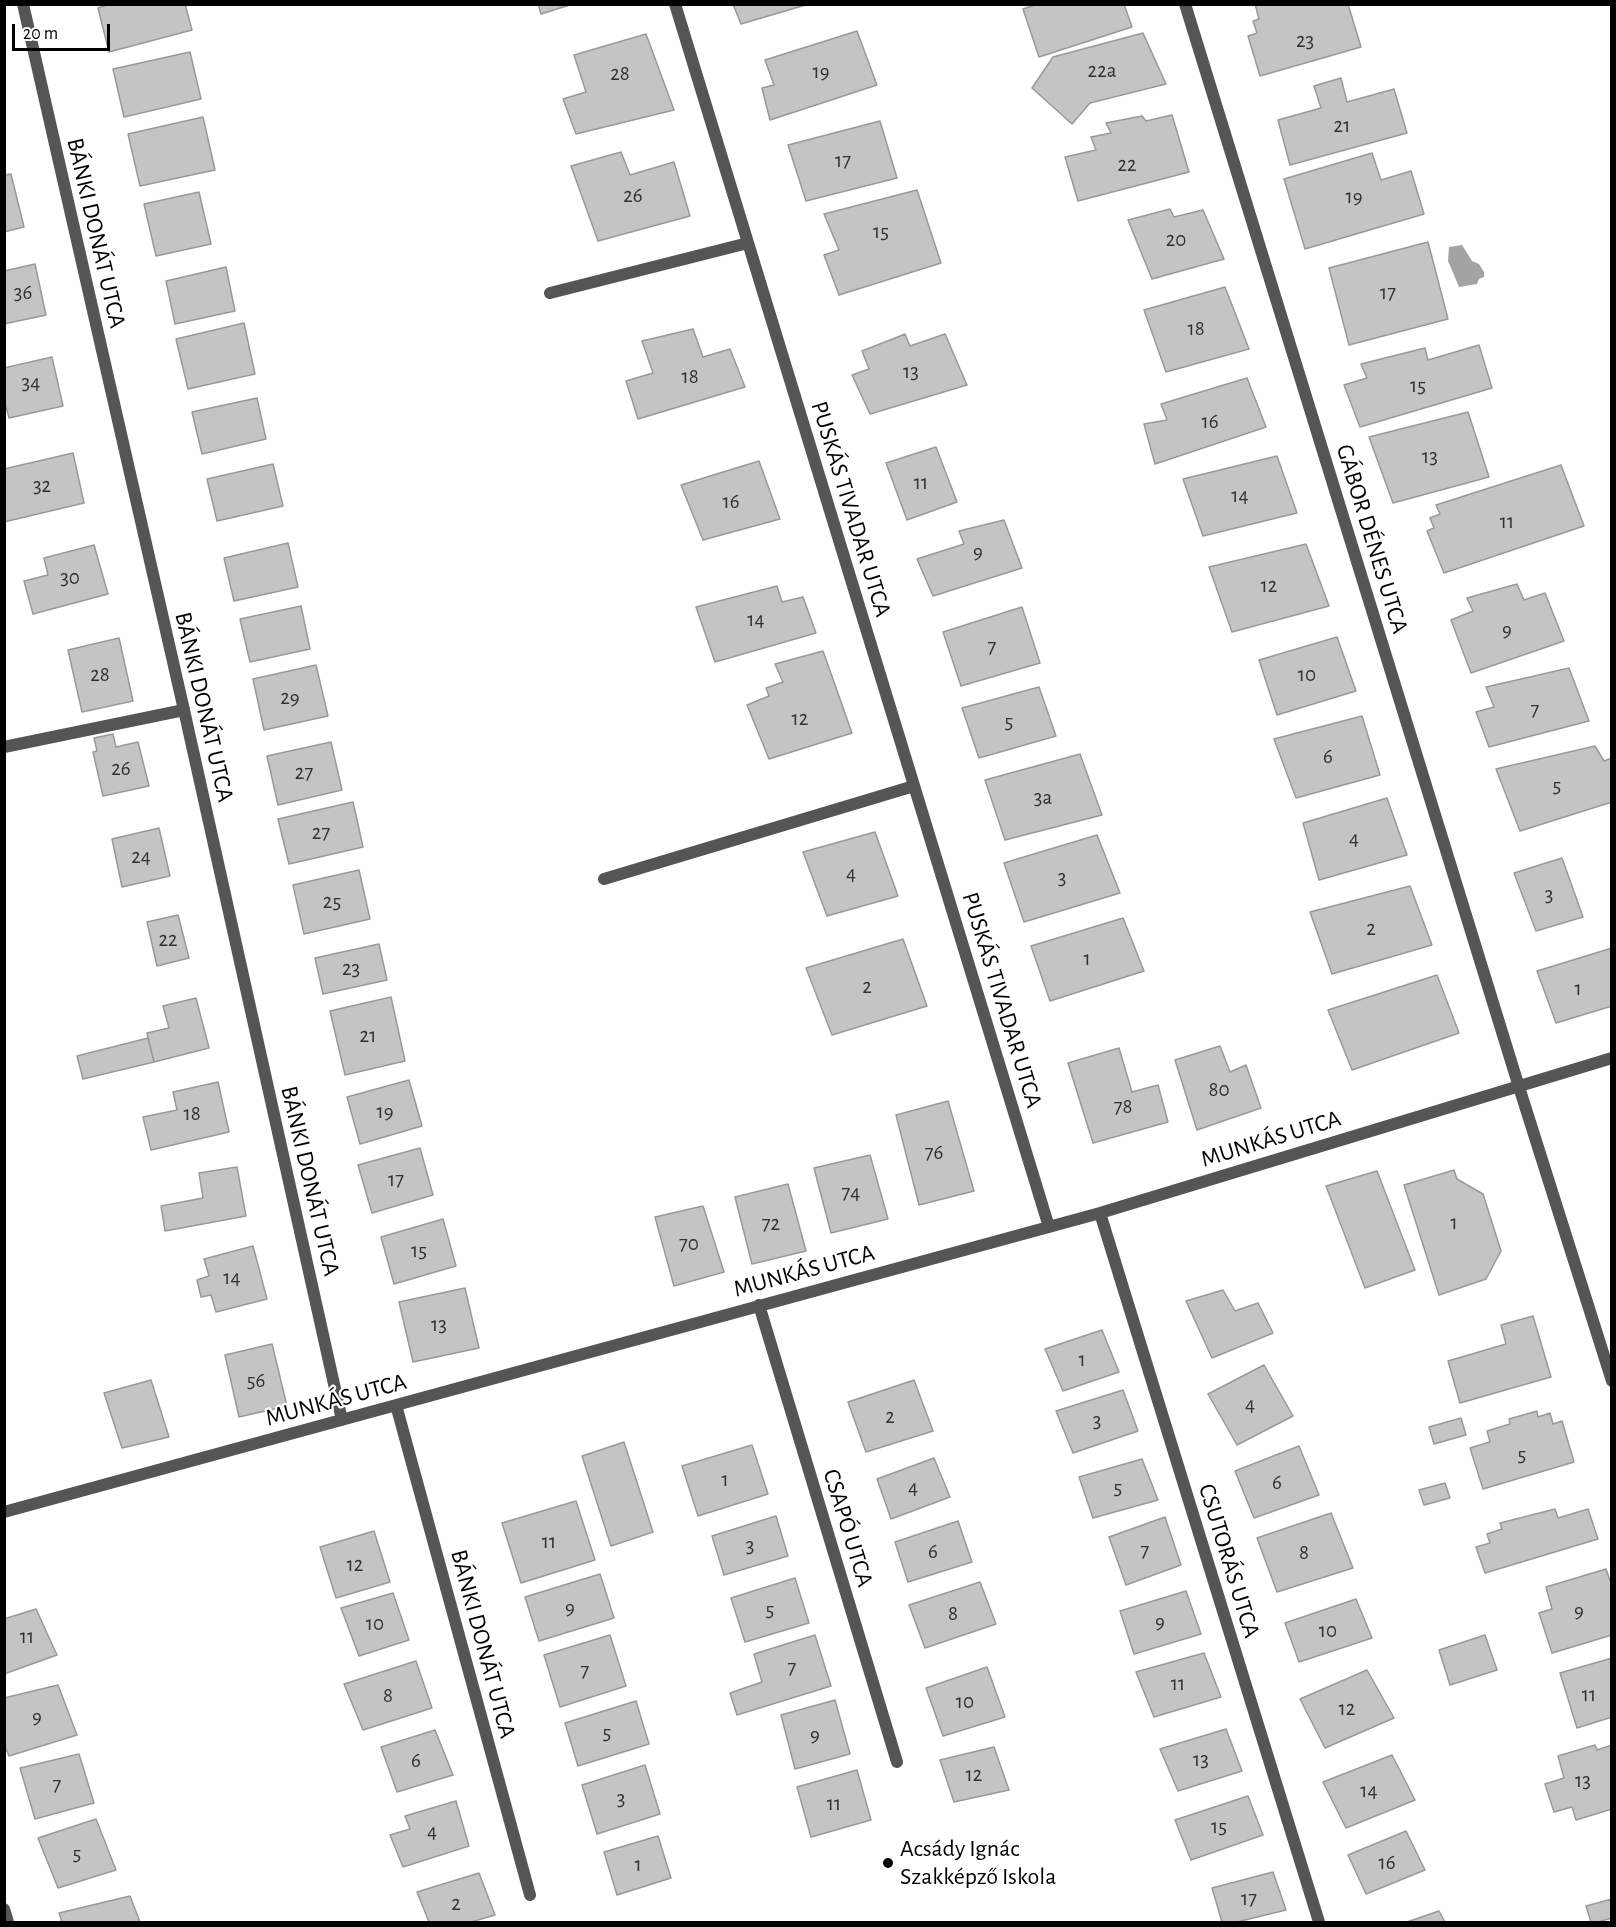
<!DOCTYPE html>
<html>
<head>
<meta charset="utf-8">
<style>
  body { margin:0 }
  #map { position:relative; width:1616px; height:1927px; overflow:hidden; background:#fff; font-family:"Alegreya Sans",sans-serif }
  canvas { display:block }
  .frame { position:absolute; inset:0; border:6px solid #000; pointer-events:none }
  .scale { position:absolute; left:12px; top:24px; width:98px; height:27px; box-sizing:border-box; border:3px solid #000; border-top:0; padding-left:8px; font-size:18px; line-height:21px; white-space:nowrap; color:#000; -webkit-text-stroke:4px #fff; paint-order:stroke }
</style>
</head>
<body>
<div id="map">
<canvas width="1616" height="1927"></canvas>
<div class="frame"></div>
<div class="scale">20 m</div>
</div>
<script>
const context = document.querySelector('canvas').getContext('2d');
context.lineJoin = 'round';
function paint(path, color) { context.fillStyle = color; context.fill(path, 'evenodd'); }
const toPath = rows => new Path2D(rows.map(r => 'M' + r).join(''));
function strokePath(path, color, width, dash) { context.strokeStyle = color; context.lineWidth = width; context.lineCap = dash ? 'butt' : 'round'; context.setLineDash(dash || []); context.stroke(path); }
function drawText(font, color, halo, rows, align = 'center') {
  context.font = font + ' "Alegreya Sans",sans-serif'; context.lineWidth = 4.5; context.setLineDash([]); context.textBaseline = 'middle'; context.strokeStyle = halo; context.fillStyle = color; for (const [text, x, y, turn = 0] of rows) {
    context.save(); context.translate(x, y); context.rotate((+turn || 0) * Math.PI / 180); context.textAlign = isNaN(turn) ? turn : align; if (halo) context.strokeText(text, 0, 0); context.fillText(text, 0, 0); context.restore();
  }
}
paint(toPath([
  [1462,245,1472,261,1479,264,1484,272,1484,277,1479,279,1477,284,1459,287,1448,261,1449,247]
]), '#a3a3a3');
const building = toPath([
  [110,4,185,4,192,30,109,52,98,8,110,4],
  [538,4,573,4,541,14,538,4],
  [733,4,809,4,741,24,733,4],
  [1038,4,1124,4,1132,27,1039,57,1023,9,1038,4],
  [1255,4,1348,4,1361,47,1260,76,1248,36,1257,33,1253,21,1259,19,1255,4],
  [857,31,877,85,770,120,762,88,774,85,765,60,857,31],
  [1143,33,1166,84,1090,103,1072,124,1032,88,1053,57,1143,33],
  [646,34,674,110,576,134,563,99,586,92,574,55,646,34],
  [190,52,201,99,124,117,113,69,190,52],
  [1341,78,1347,102,1394,89,1407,133,1290,165,1278,120,1321,108,1314,86,1341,78],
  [1172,115,1189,172,1078,201,1065,157,1096,150,1091,137,1111,133,1106,123,1142,116,1146,121,1172,115],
  [203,117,215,170,140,186,128,134,203,117],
  [880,121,897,178,806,201,788,145,880,121],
  [621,152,630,175,674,162,690,216,598,241,571,166,621,152],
  [1372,153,1381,180,1411,171,1424,214,1305,249,1284,179,1372,153],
  [11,174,24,227,4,232,4,175,11,174],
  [917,190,941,263,839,295,824,255,839,250,824,214,917,190],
  [199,192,211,244,156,256,144,204,199,192],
  [1170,209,1174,217,1203,210,1224,259,1152,279,1128,220,1170,209],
  [1428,242,1448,319,1349,345,1329,268,1428,242],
  [35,264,46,315,4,324,4,271,35,264],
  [226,267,235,311,175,324,166,281,226,267],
  [1225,287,1249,349,1166,372,1144,310,1225,287],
  [244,323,255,374,188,389,176,339,244,323],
  [693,329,703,357,730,349,745,387,638,419,626,381,653,373,642,341,693,329],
  [905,334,910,346,945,334,967,385,870,414,852,375,869,369,862,351,905,334],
  [1479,345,1492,388,1360,427,1344,385,1367,378,1361,364,1425,348,1428,360,1479,345],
  [52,357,63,406,9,418,4,399,4,368,52,357],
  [1247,378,1266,427,1155,464,1144,424,1167,420,1161,404,1247,378],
  [257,398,266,439,202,454,192,412,257,398],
  [1468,412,1489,477,1393,503,1369,437,1468,412],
  [936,447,957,502,907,520,886,463,936,447],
  [73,453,84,503,4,522,4,469,73,453],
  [1277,456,1297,513,1203,536,1183,479,1277,456],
  [759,461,780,519,703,540,681,485,759,461],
  [273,464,283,506,217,521,207,479,273,464],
  [1561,465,1584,526,1444,573,1427,531,1434,528,1430,518,1440,514,1436,505,1561,465],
  [1004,520,1022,568,933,596,917,559,964,544,959,531,1004,520],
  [288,543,298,587,234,601,224,558,288,543],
  [1306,544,1329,606,1232,632,1209,567,1306,544],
  [94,545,108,594,33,614,24,581,48,575,44,558,94,545],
  [1517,584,1524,600,1545,593,1564,641,1471,673,1451,620,1473,611,1467,598,1517,584],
  [777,586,782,602,803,597,816,633,715,662,696,607,777,586],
  [301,606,310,649,250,662,240,619,301,606],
  [1022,607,1040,663,961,686,943,632,1022,607],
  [1337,637,1356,691,1277,715,1259,660,1337,637],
  [119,638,133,701,82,712,68,650,119,638],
  [823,651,852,733,769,759,747,705,769,696,766,688,783,682,775,664,823,651],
  [316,665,328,716,264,730,253,679,316,665],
  [1569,668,1589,721,1489,747,1476,712,1494,707,1486,687,1569,668],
  [1039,687,1056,736,979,758,962,708,1039,687],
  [1362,716,1380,775,1296,798,1274,739,1362,716],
  [113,734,116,747,138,742,149,786,103,796,93,752,97,751,94,738,113,734],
  [331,742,342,790,278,805,267,756,331,742],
  [1595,746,1604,761,1612,758,1612,802,1520,831,1496,769,1595,746],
  [1080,754,1102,815,1005,840,985,780,1080,754],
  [1387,798,1407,855,1319,880,1303,823,1387,798],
  [353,802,363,847,289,864,278,819,353,802],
  [159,828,170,876,122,887,112,839,159,828],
  [875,832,898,896,827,916,803,852,875,832],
  [1097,835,1120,893,1024,922,1004,863,1097,835],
  [1562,858,1583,917,1536,931,1514,873,1562,858],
  [359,870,370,919,304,934,293,885,359,870],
  [1410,886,1432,945,1332,974,1310,912,1410,886],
  [178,915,189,958,157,966,147,922,178,915],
  [1123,918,1144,971,1050,1001,1031,946,1123,918],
  [903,939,927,1006,832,1035,806,968,903,939],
  [379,944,387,980,323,994,315,958,379,944],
  [1612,948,1612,1006,1556,1023,1537,971,1612,948],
  [1437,975,1459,1033,1352,1070,1328,1010,1437,975],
  [391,997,405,1061,345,1075,330,1011,391,997],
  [196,998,209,1048,154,1062,147,1033,169,1028,163,1006,196,998],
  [148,1038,154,1062,83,1079,77,1056,148,1038],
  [1220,1046,1230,1072,1246,1065,1261,1108,1197,1130,1175,1060,1220,1046],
  [1119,1048,1132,1092,1158,1085,1168,1122,1093,1143,1068,1063,1119,1048],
  [409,1080,422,1126,360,1144,347,1097,409,1080],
  [218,1082,229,1132,151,1150,143,1117,177,1110,173,1092,218,1082],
  [948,1101,974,1191,919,1205,896,1115,948,1101],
  [420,1148,433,1195,372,1213,358,1165,420,1148],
  [870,1155,888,1219,831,1233,814,1168,870,1155],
  [237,1167,246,1216,165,1231,161,1206,203,1198,199,1173,237,1167],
  [1454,1170,1457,1179,1483,1194,1501,1251,1486,1279,1439,1295,1404,1185,1454,1170],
  [1377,1171,1415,1270,1365,1288,1326,1186,1377,1171],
  [788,1184,806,1251,752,1264,735,1197,788,1184],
  [703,1206,724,1272,674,1286,655,1217,703,1206],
  [443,1219,456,1266,394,1284,381,1237,443,1219],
  [253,1246,267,1299,216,1312,211,1295,201,1297,197,1280,209,1276,204,1259,253,1246],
  [465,1288,479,1348,413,1362,399,1302,465,1288],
  [1223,1290,1235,1311,1258,1303,1273,1333,1212,1358,1186,1301,1223,1290],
  [1533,1316,1551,1377,1460,1403,1448,1361,1506,1344,1501,1325,1533,1316],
  [1102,1330,1119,1372,1063,1391,1045,1349,1102,1330],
  [272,1344,287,1406,239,1417,225,1355,272,1344],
  [1264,1365,1293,1416,1237,1445,1208,1394,1264,1365],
  [151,1380,169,1437,122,1448,104,1393,151,1380],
  [914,1380,933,1431,866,1452,848,1402,914,1380],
  [1123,1390,1138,1431,1073,1453,1056,1411,1123,1390],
  [1537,1411,1538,1417,1550,1413,1553,1424,1562,1421,1574,1462,1483,1489,1470,1448,1490,1442,1487,1431,1510,1424,1509,1419,1537,1411],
  [1461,1418,1466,1435,1434,1444,1429,1427,1461,1418],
  [624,1442,653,1532,611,1546,582,1456,624,1442],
  [752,1445,768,1494,698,1516,682,1466,752,1445],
  [1299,1446,1319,1495,1254,1518,1235,1471,1299,1446],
  [934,1458,950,1497,891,1519,877,1479,934,1458],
  [1142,1459,1158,1500,1093,1518,1079,1477,1142,1459],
  [1445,1483,1450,1498,1424,1505,1419,1490,1445,1483],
  [576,1501,595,1560,521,1583,502,1523,576,1501],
  [1555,1509,1558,1518,1588,1509,1598,1539,1485,1573,1476,1547,1490,1543,1487,1534,1502,1529,1500,1523,1555,1509],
  [1331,1513,1353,1568,1277,1592,1257,1538,1331,1513],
  [776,1516,788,1556,724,1575,712,1536,776,1516],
  [1165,1517,1181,1565,1126,1585,1109,1537,1165,1517],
  [958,1521,972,1562,908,1582,895,1542,958,1521],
  [374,1531,390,1582,336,1598,320,1547,374,1531],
  [1606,1569,1612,1586,1612,1635,1552,1653,1539,1613,1552,1609,1546,1587,1606,1569],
  [600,1574,614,1618,539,1641,525,1597,600,1574],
  [795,1578,809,1623,745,1642,731,1598,795,1578],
  [980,1582,996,1624,925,1648,909,1605,980,1582],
  [1186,1591,1201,1634,1134,1654,1120,1611,1186,1591],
  [393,1593,409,1640,359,1656,341,1608,393,1593],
  [1356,1599,1372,1638,1299,1662,1285,1623,1356,1599],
  [36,1609,57,1655,4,1674,4,1619,36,1609],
  [610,1635,626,1686,560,1707,544,1655,610,1635],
  [815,1635,831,1686,737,1715,730,1693,762,1682,754,1654,815,1635],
  [1485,1635,1497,1670,1450,1685,1439,1650,1485,1635],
  [1204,1653,1221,1697,1154,1717,1136,1672,1204,1653],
  [1612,1658,1612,1717,1577,1728,1560,1673,1612,1658],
  [416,1661,432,1708,363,1730,344,1684,416,1661],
  [987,1667,1005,1717,943,1736,926,1688,987,1667],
  [1367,1670,1394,1718,1325,1748,1300,1699,1367,1670],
  [58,1685,77,1735,9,1756,4,1744,4,1698,58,1685],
  [835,1700,850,1754,795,1769,781,1715,835,1700],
  [636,1701,649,1744,578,1766,565,1723,636,1701],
  [1226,1729,1242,1771,1178,1791,1160,1749,1226,1729],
  [435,1730,453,1775,397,1792,381,1747,435,1730],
  [1595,1745,1597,1750,1612,1745,1612,1809,1576,1820,1572,1807,1554,1812,1545,1784,1564,1778,1558,1756,1595,1745],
  [994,1747,1009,1790,954,1802,940,1760,994,1747],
  [79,1754,94,1803,35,1819,20,1768,79,1754],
  [1392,1755,1415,1800,1346,1828,1323,1782,1392,1755],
  [645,1765,660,1814,597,1834,582,1785,645,1765],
  [857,1770,871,1820,811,1837,797,1787,857,1770],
  [1248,1796,1263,1835,1191,1860,1175,1820,1248,1796],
  [456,1801,469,1846,403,1867,390,1835,410,1829,405,1816,456,1801],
  [96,1819,116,1870,58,1888,38,1838,96,1819],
  [1406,1831,1425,1870,1366,1894,1348,1855,1406,1831],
  [658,1836,671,1878,617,1895,604,1852,658,1836],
  [1273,1872,1286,1910,1237,1922,1222,1922,1212,1888,1273,1872],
  [479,1873,495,1915,471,1922,429,1922,417,1892,479,1873],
  [130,1896,140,1922,62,1922,59,1913,130,1896],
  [1612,1899,1612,1918,1598,1922,1591,1922,1586,1906,1612,1899],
  [1439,1911,1445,1922,1407,1922,1439,1911]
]);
paint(building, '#c4c4c4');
strokePath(building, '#999', 1.5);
strokePath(toPath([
  [4,747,184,710]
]), '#555', 12);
strokePath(toPath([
  [23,4,184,710,342,1420],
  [675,4,1049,1227],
  [1185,4,1519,1087,1612,1381],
  [550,293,748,243],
  [604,879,914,786],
  [1100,1213,1319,1922],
  [759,1305,897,1762],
  [396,1405,530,1895],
  [4,1512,1100,1213,1612,1058],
  [4,1909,8,1922]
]), '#555', 12);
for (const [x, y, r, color] of [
  [888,1863,6,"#000"]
]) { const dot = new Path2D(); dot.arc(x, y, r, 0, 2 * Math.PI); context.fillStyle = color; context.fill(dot); strokePath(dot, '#fff', 2); }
drawText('21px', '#313131', null, [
  ["23",1305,41],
  ["22a",1102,71],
  ["19",821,72],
  ["28",620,74],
  ["21",1342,126],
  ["17",843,161],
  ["22",1127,165],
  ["26",633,196],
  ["19",1354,197],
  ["15",881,232],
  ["20",1176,240],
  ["36",23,293],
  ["17",1388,293],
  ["18",1196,329],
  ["13",911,372],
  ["18",690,377],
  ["34",31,383],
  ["15",1418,386],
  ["16",1210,422],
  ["13",1430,457],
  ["11",921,483],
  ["32",42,486],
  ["14",1240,496],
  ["16",731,502],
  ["11",1507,522],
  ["9",978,552],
  ["30",70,578],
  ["12",1269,586],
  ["14",756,620],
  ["9",1507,630],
  ["7",992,647],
  ["28",100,675],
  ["10",1307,675],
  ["29",290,698],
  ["7",1535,710],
  ["12",800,719],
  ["5",1009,722],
  ["6",1328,757],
  ["26",121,769],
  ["27",304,773],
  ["5",1557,786],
  ["3a",1043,798],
  ["27",321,833],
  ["4",1354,839],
  ["24",141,857],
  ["4",851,874],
  ["3",1062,878],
  ["3",1549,895],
  ["25",332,902],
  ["2",1371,929],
  ["22",168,940],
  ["1",1087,959],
  ["23",351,969],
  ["2",867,987],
  ["1",1578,989],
  ["21",368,1036],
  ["80",1219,1090],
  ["78",1123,1107],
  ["19",385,1112],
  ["18",192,1114],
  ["76",934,1153],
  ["17",396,1180],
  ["74",851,1193],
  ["1",1454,1223],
  ["72",771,1224],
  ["70",689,1244],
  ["15",419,1251],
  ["14",232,1278],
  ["13",439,1325],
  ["1",1082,1360],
  ["56",256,1381],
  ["4",1250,1405],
  ["2",890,1417],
  ["3",1097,1421],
  ["5",1522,1455],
  ["1",725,1480],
  ["6",1277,1483],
  ["4",913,1488],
  ["5",1118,1488],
  ["11",549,1542],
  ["3",750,1546],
  ["7",1145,1551],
  ["6",933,1552],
  ["8",1304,1553],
  ["12",355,1565],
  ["9",570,1608],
  ["5",770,1610],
  ["9",1579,1611],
  ["8",953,1614],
  ["9",1160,1622],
  ["10",375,1624],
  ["10",1328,1631],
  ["11",27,1637],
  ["7",792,1668],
  ["7",585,1671],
  ["11",1178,1684],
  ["11",1589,1695],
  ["8",388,1696],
  ["10",965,1702],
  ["12",1347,1709],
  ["9",37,1717],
  ["5",607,1733],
  ["9",815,1735],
  ["13",1201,1760],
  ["6",416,1761],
  ["12",974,1775],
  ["13",1583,1781],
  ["7",57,1785],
  ["14",1369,1791],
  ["3",621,1799],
  ["11",834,1804],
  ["15",1219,1827],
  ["4",432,1832],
  ["5",77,1854],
  ["16",1387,1863],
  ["1",638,1865],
  ["17",1249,1899],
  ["2",456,1904]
]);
drawText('24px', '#000', '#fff', [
  ["BÁNKI DONÁT UTCA",96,233,77],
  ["PUSKÁS TIVADAR UTCA",851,509,73],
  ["GÁBOR DÉNES UTCA",1372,539,73],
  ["BÁNKI DONÁT UTCA",204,707,77],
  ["PUSKÁS TIVADAR UTCA",1002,1000,73],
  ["MUNKÁS UTCA",1271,1139,-17],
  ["BÁNKI DONÁT UTCA",310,1181,77],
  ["MUNKÁS UTCA",804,1271,-15],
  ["MUNKÁS UTCA",336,1400,-15],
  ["CSAPÓ UTCA",848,1528,73],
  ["CSUTORÁS UTCA",1229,1561,73],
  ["BÁNKI DONÁT UTCA",483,1644,75]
]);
drawText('24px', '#000', '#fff', [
  ["Acsády Ignác",900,1849],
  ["Szakképző Iskola",900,1877]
], 'left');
</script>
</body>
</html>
